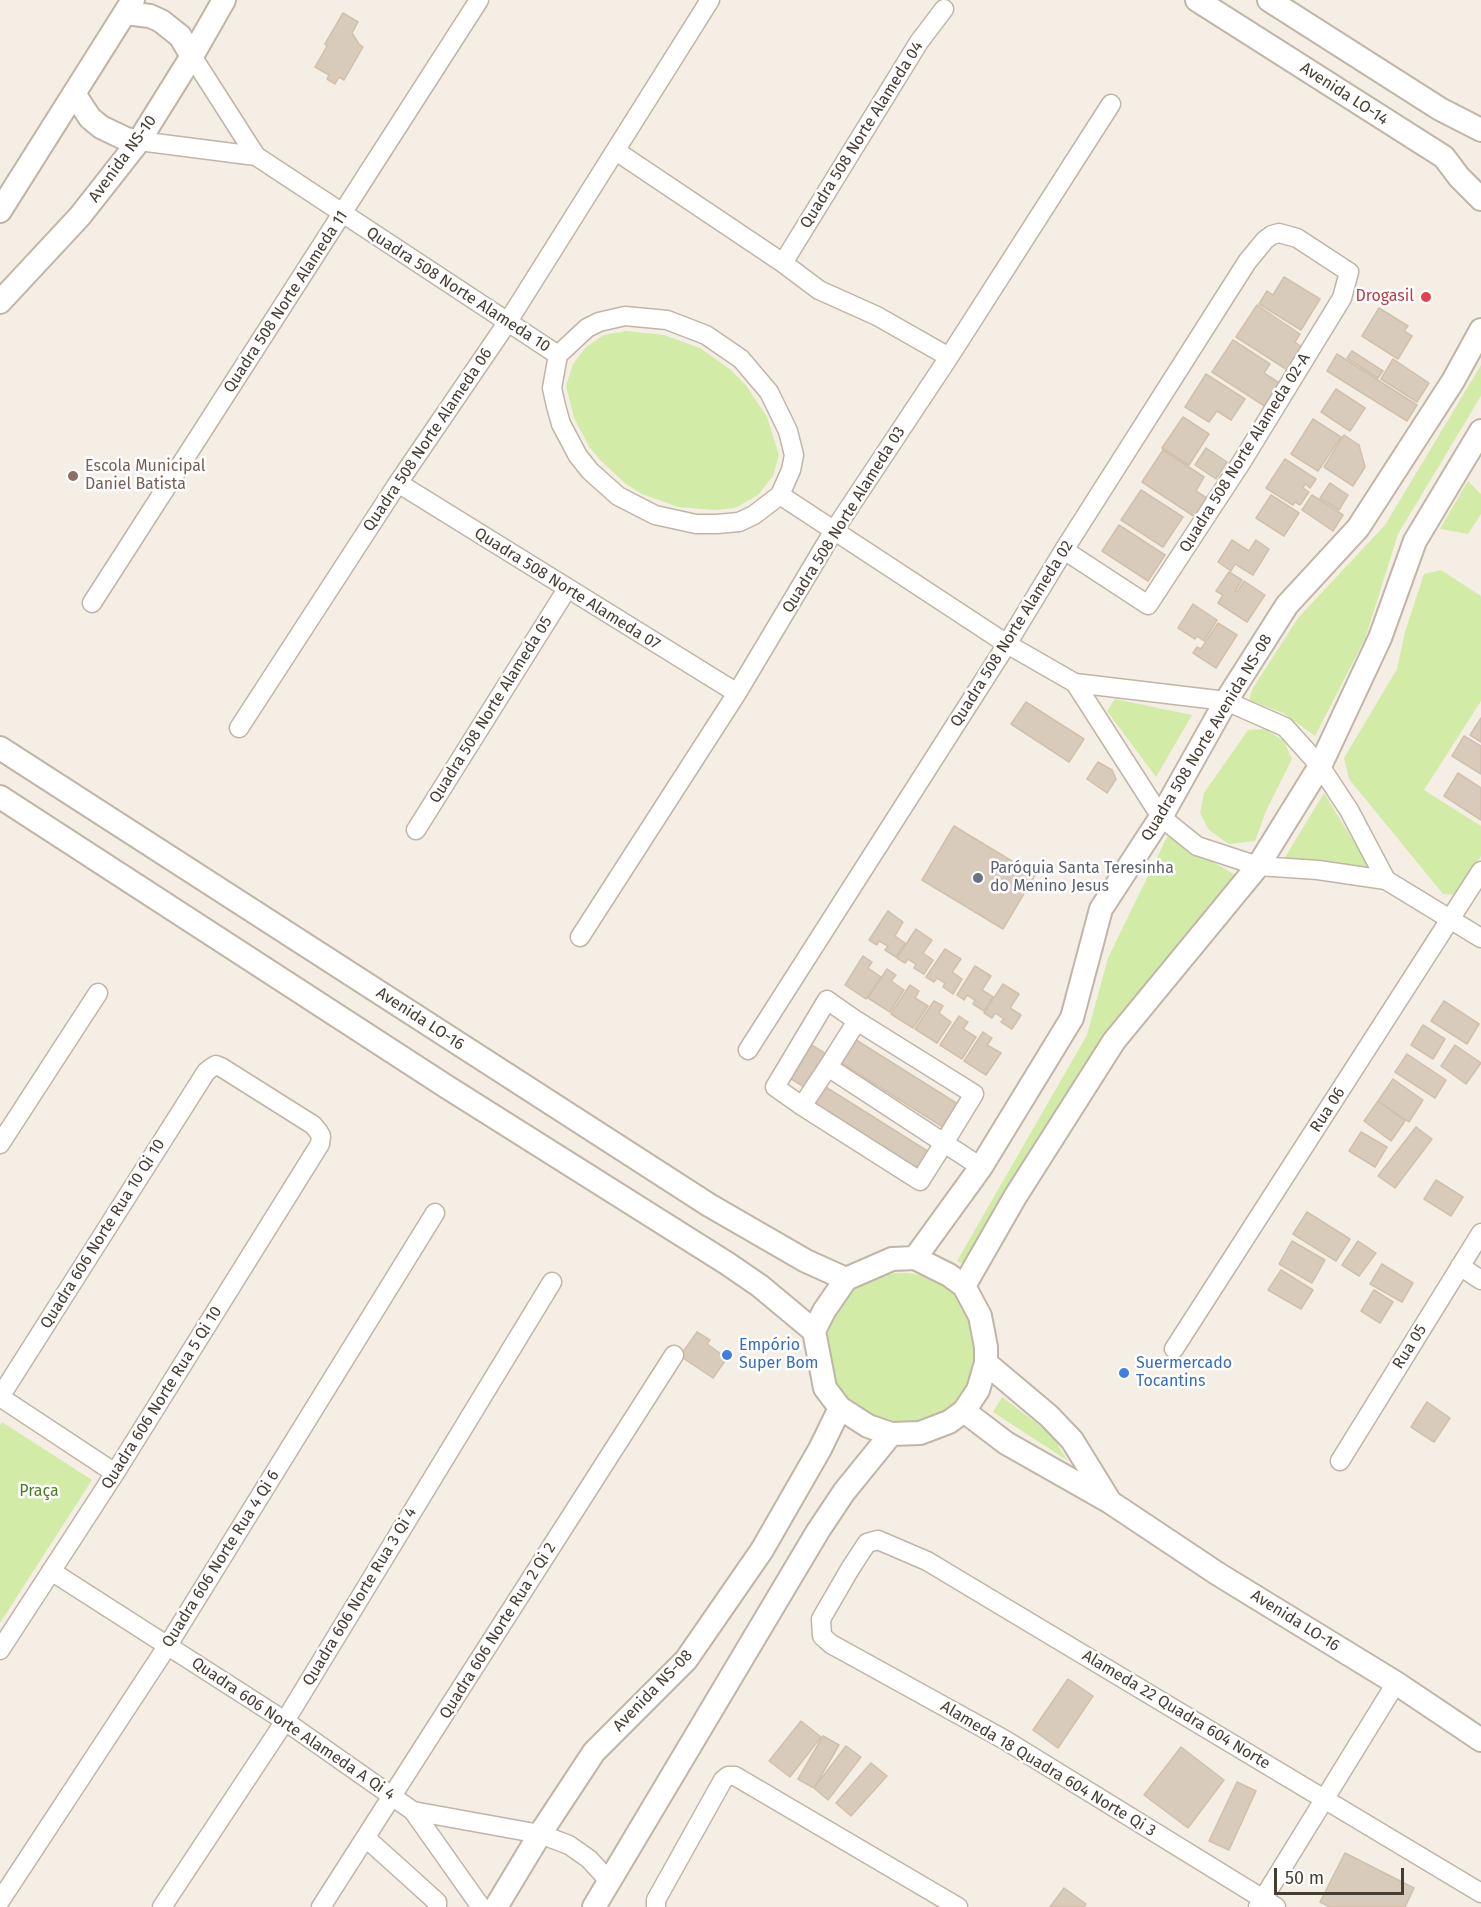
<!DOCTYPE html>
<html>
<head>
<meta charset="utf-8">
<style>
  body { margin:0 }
  #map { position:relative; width:1481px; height:1907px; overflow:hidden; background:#f4eee4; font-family:"Fira Sans",sans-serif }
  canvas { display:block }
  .scale { position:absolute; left:1274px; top:1868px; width:130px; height:27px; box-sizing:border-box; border:3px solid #463d33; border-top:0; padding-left:8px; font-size:18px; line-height:21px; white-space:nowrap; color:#463d33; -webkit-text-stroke:4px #fff; paint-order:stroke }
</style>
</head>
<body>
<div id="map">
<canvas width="1481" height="1907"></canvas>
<div class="scale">50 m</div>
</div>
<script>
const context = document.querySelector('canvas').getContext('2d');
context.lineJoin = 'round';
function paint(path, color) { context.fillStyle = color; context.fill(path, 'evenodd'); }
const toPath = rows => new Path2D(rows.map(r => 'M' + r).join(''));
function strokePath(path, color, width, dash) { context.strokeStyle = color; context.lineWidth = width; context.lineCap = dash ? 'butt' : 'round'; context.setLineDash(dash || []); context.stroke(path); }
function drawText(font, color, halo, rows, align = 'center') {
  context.font = font + ' "Fira Sans",sans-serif'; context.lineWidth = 5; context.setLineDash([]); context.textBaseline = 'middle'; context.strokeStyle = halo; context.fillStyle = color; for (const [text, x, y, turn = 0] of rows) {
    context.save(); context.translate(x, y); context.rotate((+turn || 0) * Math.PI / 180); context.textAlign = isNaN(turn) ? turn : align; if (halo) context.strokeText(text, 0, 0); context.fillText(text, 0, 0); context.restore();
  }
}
paint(toPath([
  [626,331,664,335,700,348,731,370,745,384,767,417,779,455,773,476,758,495,735,508,716,510,678,507,642,494,626,484,601,461,590,448,574,418,566,386,573,364,586,347,604,335],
  [1481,365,1481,396,1398,534,1365,639,1315,736,1283,713,1249,700,1253,688,1298,618,1385,525],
  [1468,481,1481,494,1481,514,1468,534,1440,529],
  [1441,570,1481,596,1481,701,1424,790,1481,826,1481,856,1455,895,1443,894,1349,779,1344,758,1397,669,1405,632,1424,574],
  [1115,699,1192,715,1156,777,1107,711],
  [1265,729,1284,741,1292,759,1266,811,1255,841,1229,844,1209,830,1200,813,1204,793,1248,730],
  [1324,793,1371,870,1284,859],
  [1168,835,1235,875,1203,924,1159,977,1099,1043,967,1266,957,1261,1087,1035,1108,958],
  '826 1349a76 76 0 1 1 152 0a76 76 0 1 1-152 0Z',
  [1002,1397,1051,1434,1068,1461,993,1412],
  [2,1422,92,1480,0,1623,0,1425]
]), '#d2eca8');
const building = toPath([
  [343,13,358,22,352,33,359,44,363,47,344,80,339,77,335,84,327,79,329,75,315,67,327,46,325,44,343,13],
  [1284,277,1320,299,1301,330,1259,304,1267,291,1273,295,1284,277],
  [1257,305,1300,334,1295,342,1303,348,1289,371,1236,337,1257,305],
  [1379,308,1408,326,1404,331,1412,336,1398,359,1362,336,1379,308],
  [1233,340,1270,364,1264,373,1281,384,1266,407,1212,372,1233,340],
  [1352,351,1383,371,1378,378,1347,358,1352,351],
  [1337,354,1417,405,1407,421,1327,371,1337,354],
  [1393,359,1429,383,1417,402,1381,379,1393,359],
  [1206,374,1245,399,1231,420,1217,411,1209,422,1185,407,1206,374],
  [1336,389,1365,408,1350,431,1321,412,1336,389],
  [1183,417,1209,434,1189,465,1162,448,1183,417],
  [1313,419,1341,437,1318,471,1291,454,1313,419],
  [1344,435,1359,445,1365,467,1353,486,1324,467,1344,435],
  [1206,448,1227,462,1216,479,1195,465,1206,448],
  [1163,450,1204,477,1196,491,1207,498,1195,517,1142,482,1163,450],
  [1285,459,1316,479,1310,488,1305,484,1303,488,1309,492,1300,505,1295,502,1293,505,1266,488,1285,459],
  [1330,483,1348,495,1339,510,1320,498,1330,483],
  [1141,490,1183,517,1163,547,1121,520,1141,490],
  [1271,495,1299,513,1284,536,1256,518,1271,495],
  [1312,495,1343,515,1333,531,1302,510,1312,495],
  [1119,525,1165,555,1148,581,1102,551,1119,525],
  [1232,540,1249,551,1256,540,1269,549,1253,575,1235,564,1231,571,1218,562,1232,540],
  [1229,572,1242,580,1235,591,1237,592,1244,581,1265,595,1247,622,1218,603,1223,595,1216,591,1229,572],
  [1193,604,1217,620,1204,641,1197,636,1195,639,1178,628,1193,604],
  [1218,623,1237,635,1216,668,1193,653,1197,647,1201,649,1218,623],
  [1026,702,1084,739,1069,762,1011,724,1026,702],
  [1481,718,1481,742,1470,735,1481,718],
  [1464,736,1481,746,1481,774,1452,756,1464,736],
  [1098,762,1112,770,1116,779,1107,793,1087,779,1098,762],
  [1458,773,1481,788,1481,820,1444,796,1458,773],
  [954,826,1035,875,1003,929,922,880,954,826],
  [888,911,903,922,895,936,905,943,896,957,885,950,888,946,879,941,877,945,869,940,888,911],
  [916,929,932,940,923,953,933,960,924,974,914,968,916,964,908,959,905,963,897,958,916,929],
  [945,949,961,959,952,972,962,979,953,994,943,987,945,983,937,978,934,982,926,977,945,949],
  [863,956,872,962,868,968,881,977,866,999,845,985,863,956],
  [975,966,991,976,982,990,993,997,984,1011,973,1004,975,1000,967,995,964,1000,957,995,975,966],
  [887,969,896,975,891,981,904,990,890,1012,868,998,887,969],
  [1003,984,1019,994,1010,1008,1021,1015,1012,1029,1001,1022,1004,1019,995,1013,992,1018,984,1013,1003,984],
  [910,985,919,991,915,998,928,1006,913,1028,891,1014,910,985],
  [934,1001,943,1006,939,1013,951,1022,937,1043,915,1029,934,1001],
  [1444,1001,1479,1024,1467,1044,1431,1021,1444,1001],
  [959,1016,968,1022,963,1029,976,1037,962,1059,940,1045,959,1016],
  [1423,1025,1445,1039,1433,1059,1411,1045,1423,1025],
  [983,1032,992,1038,987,1045,1001,1053,986,1075,964,1061,983,1032],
  [853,1038,961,1106,946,1129,838,1061,853,1038],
  [810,1044,831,1057,809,1090,788,1077,810,1044],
  [1455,1045,1481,1063,1466,1084,1441,1066,1455,1045],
  [1407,1054,1446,1080,1435,1098,1395,1072,1407,1054],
  [1393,1079,1423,1100,1409,1122,1378,1101,1393,1079],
  [821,1084,929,1152,915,1175,807,1107,821,1084],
  [1378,1101,1405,1121,1391,1141,1364,1121,1378,1101],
  [1416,1127,1432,1139,1395,1188,1378,1176,1416,1127],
  [1361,1132,1387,1147,1375,1167,1349,1151,1361,1132],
  [1436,1180,1463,1197,1451,1216,1424,1199,1436,1180],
  [1307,1212,1350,1239,1336,1261,1293,1234,1307,1212],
  [1292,1241,1325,1260,1312,1283,1279,1264,1292,1241],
  [1358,1241,1376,1253,1359,1276,1342,1265,1358,1241],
  [1382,1264,1413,1283,1402,1302,1370,1284,1382,1264],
  [1281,1270,1313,1290,1301,1309,1268,1290,1281,1270],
  [1374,1290,1393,1302,1380,1323,1361,1311,1374,1290],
  [697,1332,710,1340,707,1344,727,1358,713,1378,680,1356,697,1332],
  [1427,1402,1450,1418,1434,1442,1411,1427,1427,1402],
  [1068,1679,1093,1696,1058,1748,1033,1730,1068,1679],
  [801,1721,821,1737,790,1777,769,1761,801,1721],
  [823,1736,839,1745,814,1788,798,1779,823,1736],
  [846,1746,861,1757,828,1800,814,1788,846,1746],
  [1181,1747,1224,1780,1188,1828,1144,1795,1181,1747],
  [871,1763,887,1776,851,1816,836,1803,871,1763],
  [1237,1782,1256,1791,1229,1850,1209,1841,1237,1782],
  [1345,1853,1414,1888,1405,1907,1330,1907,1320,1902,1345,1853],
  [1064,1888,1086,1904,1084,1907,1050,1907,1064,1888]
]);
paint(building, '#d9cbbb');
strokePath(building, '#d1c0ab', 1.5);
const minor = toPath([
  [192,56,256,156,558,355],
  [139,141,256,156],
  [616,151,783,263,819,290,877,316,949,357],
  [783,263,919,42,944,9],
  [625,316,667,320,706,335,741,359,769,392,788,431,794,455,791,470,780,495,754,515,739,522,717,524,696,524,655,515,618,496,590,471,578,456,561,424,556,406,552,388,558,355,587,328,599,322,625,316],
  [398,483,737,693],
  [780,495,1007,644,1075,683,1226,701,1285,727,1320,766,1349,810,1386,880],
  [92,603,479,0],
  [1075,683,1161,817,1197,846,1258,866,1318,870,1386,880,1481,938],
  [239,728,398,483,507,323,710,0],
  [416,830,567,589],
  [580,937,737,693,833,532,949,357,1111,104],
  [857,1021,974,1094,944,1143,828,1067,857,1021],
  [748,1050,1007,644,1064,550,1247,262,1265,240,1272,235,1279,233,1297,238,1349,272,1342,298,1241,463,1148,605,1064,550],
  [828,1067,802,1106,920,1181,944,1143,981,1167],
  [802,1106,775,1087,827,1000,857,1021],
  [0,1144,98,993],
  [1460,1266,1481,1280],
  [1174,1349,1481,871],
  [0,1397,206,1072,211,1068,216,1065,221,1067,313,1125,318,1131,321,1136,320,1144,115,1473,0,1650],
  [0,1397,115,1473],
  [1340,1461,1481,1233],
  [51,1571,285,1721,413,1811,481,1907],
  [413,1811,540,1834,569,1845,589,1859,609,1881],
  [366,1838,437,1902,437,1907],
  [0,1901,168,1645,435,1213],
  [162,1907,285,1721,552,1282],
  [321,1907,674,1355],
  [656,1907,656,1900,723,1780,728,1776,735,1776,958,1907],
  [1258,1907,1396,1683],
  [1276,1907,1005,1740,831,1644,822,1636,821,1619,850,1569,867,1543,878,1540,927,1561,1481,1893]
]);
const tertiary = toPath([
  [1197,0,1444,157,1459,177,1481,199],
  [1269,0,1440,109,1481,130],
  [125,13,150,16,161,21,180,36,192,56],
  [75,95,90,118,101,127,126,139,139,141],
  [0,211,133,0],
  [0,302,80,216,139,141,192,56,224,0],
  [0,748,709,1205,806,1261,846,1279],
  [0,797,447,1087,728,1264,760,1286,814,1331],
  [915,1258,981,1167,1072,1018,1101,909,1161,817,1226,701,1287,605,1358,528,1453,381,1481,330],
  [915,1258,949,1275,964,1286,980,1316,986,1347,986,1363,978,1390,964,1411,949,1422,920,1433,891,1434,868,1426,840,1408,825,1388,814,1331,824,1311,846,1279,892,1259,915,1258],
  [964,1286,1015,1197,1114,1041,1258,866,1320,766,1380,638,1415,541,1481,431],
  [986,1363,1049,1416,1072,1440,1109,1500],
  [964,1411,1006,1443,1110,1502,1218,1574,1396,1683,1481,1740],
  [496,1907,540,1834,594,1752,686,1660,762,1550,820,1449,840,1408],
  [594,1907,818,1531,844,1492,891,1434]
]);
strokePath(minor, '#c0b5a6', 21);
strokePath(tertiary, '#c0b5a6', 26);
strokePath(minor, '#fff', 18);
strokePath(tertiary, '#fff', 22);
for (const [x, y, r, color] of [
  [1426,297,6,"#e0444e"],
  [73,476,6,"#8d6e63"],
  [978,878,6,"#6b7280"],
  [727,1355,6,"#3f7fe0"],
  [1124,1373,6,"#3f7fe0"]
]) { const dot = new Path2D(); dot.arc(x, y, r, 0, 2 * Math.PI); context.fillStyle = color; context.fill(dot); strokePath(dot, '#fff', 2); }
drawText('16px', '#463d33', '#fff', [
  ["Avenida LO-14",1344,94,33],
  ["Quadra 508 Norte Alameda 04",862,135,-58],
  ["Avenida NS-10",123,159,-54],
  ["Quadra 508 Norte Alameda 10",458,290,33],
  ["Quadra 508 Norte Alameda 11",286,302,-57],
  ["Quadra 508 Norte Alameda 06",428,440,-56],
  ["Quadra 508 Norte Alameda 02-A",1245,453,-58],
  ["Quadra 508 Norte Alameda 03",844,520,-58],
  ["Quadra 508 Norte Alameda 07",567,589,32],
  ["Quadra 508 Norte Alameda 02",1012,634,-58],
  ["Quadra 508 Norte Alameda 05",491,710,-58],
  ["Quadra 508 Norte Avenida NS-08",1207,738,-59],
  ["Avenida LO-16",420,1019,33],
  ["Rua 06",1328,1110,-57],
  ["Quadra 606 Norte Rua 10 Qi 10",103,1234,-58],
  ["Rua 05",1410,1347,-58],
  ["Quadra 606 Norte Rua 5 Qi 10",162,1398,-58],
  ["Quadra 606 Norte Rua 4 Qi 6",221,1559,-58],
  ["Quadra 606 Norte Rua 3 Qi 4",360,1597,-59],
  ["Avenida LO-16",1295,1621,32],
  ["Quadra 606 Norte Rua 2 Qi 2",498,1631,-58],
  ["Avenida NS-08",653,1691,-46],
  ["Alameda 22 Quadra 604 Norte",1176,1710,31],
  ["Quadra 606 Norte Alameda A Qi 4",293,1729,34],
  ["Alameda 18 Quadra 604 Norte Qi 3",1048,1769,31]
]);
drawText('16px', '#be3a42', '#fff', [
  ["Drogasil",1414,297]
], 'right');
drawText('16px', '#785e54', '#fff', [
  ["Escola Municipal",85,467],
  ["Daniel Batista",85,485]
], 'left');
drawText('16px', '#5b616d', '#fff', [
  ["Paróquia Santa Teresinha",990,869],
  ["do Menino Jesus",990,887]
], 'left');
drawText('16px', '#366cbe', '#fff', [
  ["Empório",739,1346],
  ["Super Bom",739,1364],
  ["Suermercado",1136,1364],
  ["Tocantins",1136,1382]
], 'left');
drawText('16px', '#4a7c22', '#fff', [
  ["Praça",39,1492]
]);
</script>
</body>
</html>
